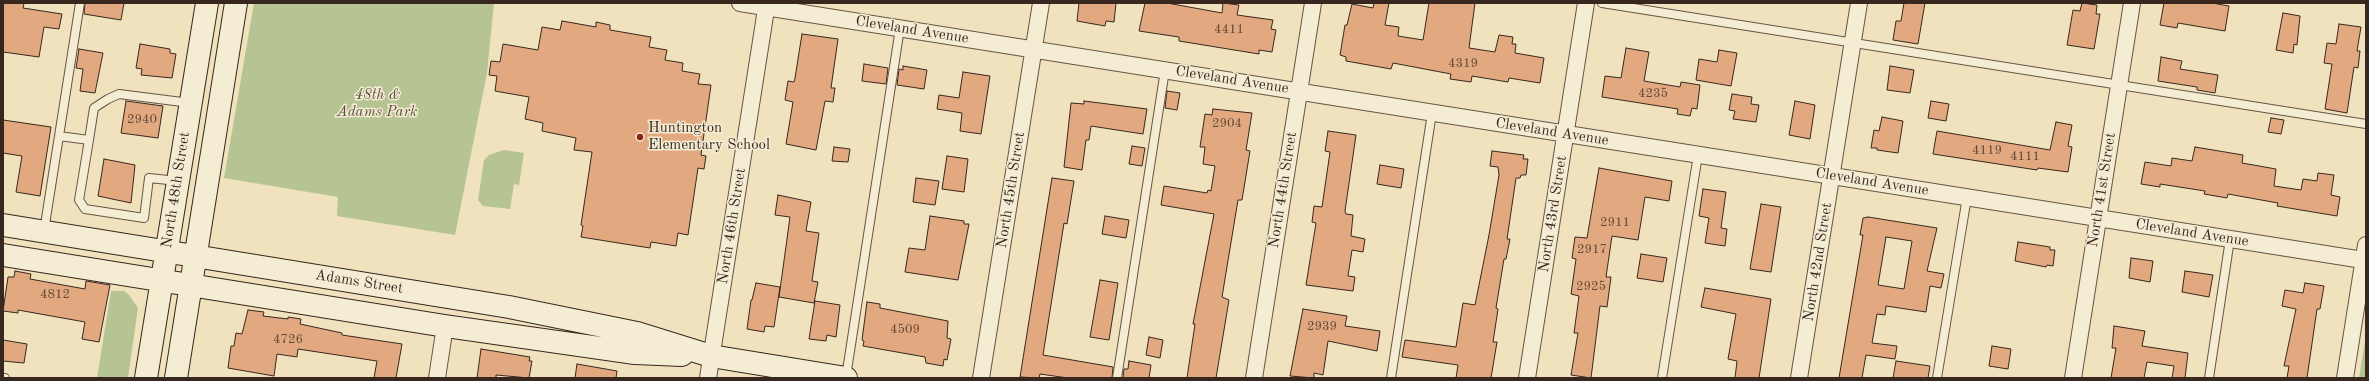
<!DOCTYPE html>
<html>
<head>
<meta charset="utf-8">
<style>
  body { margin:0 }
  #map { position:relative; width:2369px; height:381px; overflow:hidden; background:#efe2bd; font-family:"Old Standard TT",serif }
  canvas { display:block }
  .frame { position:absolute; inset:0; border:4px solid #38271f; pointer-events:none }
</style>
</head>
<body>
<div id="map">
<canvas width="2369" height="381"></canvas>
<div class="frame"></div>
</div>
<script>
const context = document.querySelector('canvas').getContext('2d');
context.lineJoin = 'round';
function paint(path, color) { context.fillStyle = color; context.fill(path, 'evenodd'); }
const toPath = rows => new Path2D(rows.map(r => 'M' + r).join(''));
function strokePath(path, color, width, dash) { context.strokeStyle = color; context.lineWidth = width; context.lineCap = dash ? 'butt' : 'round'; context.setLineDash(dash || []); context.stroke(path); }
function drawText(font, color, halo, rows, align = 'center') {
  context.font = font + ' "Old Standard TT",serif'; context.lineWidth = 3; context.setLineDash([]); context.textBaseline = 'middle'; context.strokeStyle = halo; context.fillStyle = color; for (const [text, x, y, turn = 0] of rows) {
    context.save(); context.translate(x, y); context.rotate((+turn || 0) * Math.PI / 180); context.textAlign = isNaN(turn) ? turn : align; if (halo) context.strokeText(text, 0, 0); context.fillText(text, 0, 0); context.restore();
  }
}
paint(toPath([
  [254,3,494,3,487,73,455,235,337,216,338,197,224,178],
  [504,150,524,153,519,185,514,184,510,209,483,206,478,200,484,160,489,155],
  [111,291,124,291,129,295,138,308,128,378,97,378],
  [2366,334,2366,378,2359,378,2365,341]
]), '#b6c494');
const building = toPath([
  [3,3,24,3,23,8,62,14,59,29,44,27,39,57,3,52,3,3],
  [85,3,124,3,121,20,84,14,85,3],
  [1079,3,1116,3,1114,22,1106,21,1105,26,1077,21,1079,3],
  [1145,3,1167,3,1222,13,1223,3,1239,5,1237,15,1273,20,1271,29,1276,30,1272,52,1259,50,1259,54,1179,41,1179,37,1139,31,1145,3],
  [1374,3,1389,3,1385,25,1399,27,1398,36,1423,40,1429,3,1475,3,1469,48,1495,52,1499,35,1513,37,1512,44,1516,44,1515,53,1544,58,1540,83,1509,78,1508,82,1472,76,1471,82,1450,79,1451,74,1393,63,1391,69,1346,61,1346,57,1340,55,1345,25,1347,25,1352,4,1373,8,1374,3],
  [1904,3,1925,3,1918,44,1893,40,1896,21,1901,21,1904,3],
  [2082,3,2097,5,2096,14,2100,14,2094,49,2067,45,2073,10,2080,11,2082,3],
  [2164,3,2212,3,2229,6,2225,31,2178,23,2177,28,2160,25,2164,3],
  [2283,13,2300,16,2297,45,2294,44,2293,53,2276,50,2283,13],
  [562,21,596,27,596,22,610,25,610,30,651,37,649,47,667,50,665,60,683,63,682,71,700,74,698,84,711,85,701,155,706,156,704,169,698,168,688,235,678,233,676,246,651,242,650,248,581,237,583,226,581,225,592,152,574,150,576,138,542,131,543,123,525,119,529,97,495,91,497,76,489,75,491,61,500,62,503,44,538,50,542,27,560,30,562,21],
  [2339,24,2361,27,2357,51,2360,51,2358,68,2354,67,2347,113,2325,109,2332,64,2324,63,2327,43,2336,44,2339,24],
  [802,34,838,39,831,88,835,88,833,102,825,101,816,150,786,144,793,102,785,100,788,81,794,82,795,78,802,34],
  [140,44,170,49,170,53,176,54,172,78,141,75,142,69,136,68,140,44],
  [1626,48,1649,52,1644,81,1680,87,1681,82,1700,85,1697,109,1692,108,1690,116,1677,114,1678,109,1602,97,1605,76,1621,78,1626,48],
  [79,49,103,53,95,93,80,91,83,69,76,68,79,49],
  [1719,50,1737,53,1731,86,1696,80,1699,59,1717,62,1719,50],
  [2161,57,2182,61,2180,69,2218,75,2215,93,2197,90,2197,87,2158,81,2161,57],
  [864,64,888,68,886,84,862,81,864,64],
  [903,66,927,70,924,89,897,85,899,69,903,70,903,66],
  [1890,66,1914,70,1910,93,1887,90,1890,66],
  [963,72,990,76,981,134,960,131,962,113,937,109,939,95,959,98,963,72],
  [1167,91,1180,93,1177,110,1165,108,1167,91],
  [1732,94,1752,97,1751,104,1759,105,1756,122,1733,119,1735,111,1729,110,1732,94],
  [126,101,163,106,158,138,121,133,126,101],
  [1084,101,1147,109,1143,134,1091,126,1089,140,1086,140,1082,170,1064,167,1071,103,1084,104,1084,101],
  [1795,101,1815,105,1810,139,1789,135,1795,101],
  [1931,101,1949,104,1946,121,1928,118,1931,101],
  [1213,109,1252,113,1246,150,1250,151,1242,200,1238,200,1222,297,1229,300,1216,378,1187,378,1195,324,1193,324,1214,214,1161,205,1164,186,1207,193,1208,190,1211,191,1215,166,1203,164,1205,147,1200,147,1205,114,1212,115,1213,109],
  [1882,117,1903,121,1898,153,1877,150,1877,148,1871,148,1874,130,1879,131,1882,117],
  [2271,118,2284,120,2281,134,2268,132,2271,118],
  [3,120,51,127,40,196,16,192,22,156,3,153,3,120],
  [2056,122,2072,125,2068,146,2072,147,2068,172,2038,168,2037,170,1933,154,1937,131,2050,150,2056,122],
  [1328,131,1356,135,1345,211,1346,214,1353,215,1351,236,1365,239,1363,252,1352,250,1348,276,1355,277,1353,291,1306,285,1316,223,1312,222,1314,206,1322,207,1330,152,1325,151,1328,131],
  [1132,146,1145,148,1142,166,1129,164,1132,146],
  [834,147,850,149,848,162,832,161,834,147],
  [2195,147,2243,155,2242,163,2276,169,2274,186,2301,190,2303,179,2317,181,2318,173,2334,175,2331,195,2340,197,2337,216,2277,206,2278,203,2228,194,2227,198,2204,194,2205,191,2160,184,2160,187,2141,184,2145,162,2171,166,2172,158,2192,161,2195,147],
  [1492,151,1524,155,1523,159,1528,159,1526,175,1521,175,1520,178,1516,178,1507,239,1510,239,1506,259,1504,259,1496,308,1498,309,1493,342,1497,342,1491,378,1456,378,1458,365,1402,357,1405,340,1456,347,1463,303,1475,305,1489,235,1499,175,1498,167,1490,166,1492,151],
  [947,156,968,159,964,192,942,189,947,156],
  [104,159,135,165,131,203,98,196,104,159],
  [1380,165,1404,169,1401,188,1377,184,1380,165],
  [1599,168,1672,181,1669,201,1645,197,1638,240,1612,236,1606,277,1611,277,1607,307,1600,306,1591,378,1571,375,1578,333,1574,333,1579,296,1571,294,1576,259,1572,258,1575,237,1587,238,1599,168],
  [916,178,939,181,935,205,913,202,916,178],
  [1052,178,1074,181,1067,224,1064,223,1043,355,1113,367,1112,378,1068,378,1040,374,1039,378,1020,377,1052,178],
  [1703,189,1726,192,1721,228,1727,229,1725,246,1705,243,1709,218,1699,216,1703,189],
  [778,195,811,202,806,231,819,233,812,281,818,282,814,303,779,297,790,217,775,215,778,195],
  [1761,204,1781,207,1771,272,1750,269,1761,204],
  [930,216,964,221,964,224,969,224,958,280,905,272,909,248,925,250,930,216],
  [1105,216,1129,220,1126,238,1102,234,1105,216],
  [1868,217,1937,228,1927,271,1944,274,1941,288,1930,286,1926,312,1886,306,1885,315,1877,314,1872,343,1897,346,1895,359,1866,355,1862,378,1839,378,1863,235,1860,235,1863,218,1868,217],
  [1886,237,1912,241,1904,289,1878,285,1886,237],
  [2018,242,2050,247,2050,250,2055,250,2053,266,2047,265,2046,267,2015,261,2018,242],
  [1641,254,1667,258,1663,282,1637,278,1641,254],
  [2131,258,2153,261,2150,282,2129,278,2131,258],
  [15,271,31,274,30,279,85,289,86,281,110,285,99,342,82,339,85,322,18,310,18,313,3,311,8,277,14,277,15,271],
  [2185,271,2213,275,2209,297,2182,292,2185,271],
  [1100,280,1118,283,1109,340,1090,337,1100,280],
  [756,283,780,287,774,327,765,326,764,332,747,329,751,300,752,300,756,283],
  [2305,283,2324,286,2320,309,2317,309,2307,378,2287,378,2289,366,2284,366,2296,309,2282,306,2285,290,2303,293,2305,283],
  [1705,288,1771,299,1759,378,1735,378,1737,361,1728,359,1736,314,1701,307,1705,288],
  [815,301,840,305,836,337,827,335,826,341,809,339,815,301],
  [867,302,880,304,880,308,948,321,947,338,951,339,947,360,944,359,943,366,926,363,925,357,863,346,864,341,862,340,867,302],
  [1303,309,1347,316,1345,326,1380,331,1377,351,1328,341,1323,375,1314,373,1314,378,1290,376,1303,309],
  [248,310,264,312,263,316,288,319,288,317,301,319,300,324,342,333,342,335,402,344,396,378,374,378,377,361,298,349,297,357,277,354,274,376,228,368,231,346,234,346,236,333,242,334,248,310],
  [2114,326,2145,331,2142,346,2188,353,2185,378,2172,378,2174,366,2147,362,2144,378,2111,378,2116,348,2112,348,2114,326],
  [1149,337,1163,340,1160,358,1146,355,1149,337],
  [3,340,27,344,24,363,3,361,3,340],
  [1992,346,2011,349,2008,369,1989,366,1992,346],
  [481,349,530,357,529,361,532,361,529,378,496,375,496,378,477,378,481,349],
  [1129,361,1151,365,1149,378,1123,378,1124,369,1128,369,1129,361],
  [1896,361,1930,366,1928,378,1893,378,1896,361],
  [577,364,617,371,616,378,575,378,577,364]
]);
paint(building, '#e2a980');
strokePath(building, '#38271f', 1);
const lane = toPath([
  [1602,3,2366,124],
  [59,136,89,140,94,108,108,99,119,94,190,103],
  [89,140,79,200,85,209,144,218,149,178,178,181],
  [44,231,80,3],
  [846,377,900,28],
  [3,378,5,378],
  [1117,378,1165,70],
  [1391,378,1432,113],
  [1662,378,1698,155],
  [1937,378,1967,197],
  [2209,378,2230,239]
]);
const street = toPath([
  [740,3,2363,260],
  [437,378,445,326],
  [708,378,767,3],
  [981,378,1041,3],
  [1254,378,1313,3],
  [1527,378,1586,3],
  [1799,378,1859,3],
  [2073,378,2132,3],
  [2345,378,2366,245]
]);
const secondary = toPath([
  [3,225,509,307,637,333,711,356,846,378],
  [3,255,445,326,635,353,682,355],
  [146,378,207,3],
  [176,378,236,3]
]);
strokePath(lane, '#665646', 10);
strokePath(street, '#665646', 18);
strokePath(secondary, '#38271f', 24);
strokePath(lane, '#f5ecd4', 8);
strokePath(street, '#f5ecd4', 16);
strokePath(secondary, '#f5ecd4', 22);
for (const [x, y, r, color] of [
  [640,137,4,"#8f2418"]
]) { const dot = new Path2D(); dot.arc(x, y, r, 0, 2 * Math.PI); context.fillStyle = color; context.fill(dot); strokePath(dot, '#f5ecd4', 1.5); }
drawText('13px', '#624837', null, [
  ["4411",1229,30],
  ["4319",1463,64],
  ["4235",1653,94],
  ["2940",142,120],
  ["2904",1227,124],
  ["4119",1987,151],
  ["4111",2025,157],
  ["2911",1615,223],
  ["2917",1592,250],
  ["2925",1591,287],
  ["4812",55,295],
  ["2939",1322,327],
  ["4509",905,330],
  ["4726",288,340]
]);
drawText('15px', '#38271f', '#f5ecd4', [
  ["Cleveland Avenue",912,30,9],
  ["Cleveland Avenue",1232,80,9],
  ["Cleveland Avenue",1552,132,9],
  ["Cleveland Avenue",1872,182,9],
  ["North 48th Street",176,190,-81],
  ["North 45th Street",1011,190,-81],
  ["North 44th Street",1283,190,-81],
  ["North 41st Street",2102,190,-81],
  ["North 43rd Street",1553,214,-81],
  ["North 46th Street",732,226,-81],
  ["Cleveland Avenue",2192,233,9],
  ["North 42nd Street",1818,262,-81],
  ["Adams Street",359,282,9]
]);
drawText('italic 15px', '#584e3c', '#f5ecd4', [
  ["48th &",377,95],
  ["Adams Park",377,112]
]);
drawText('15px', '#38271f', '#f5ecd4', [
  ["Huntington",648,128],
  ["Elementary School",648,145]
], 'left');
</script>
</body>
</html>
